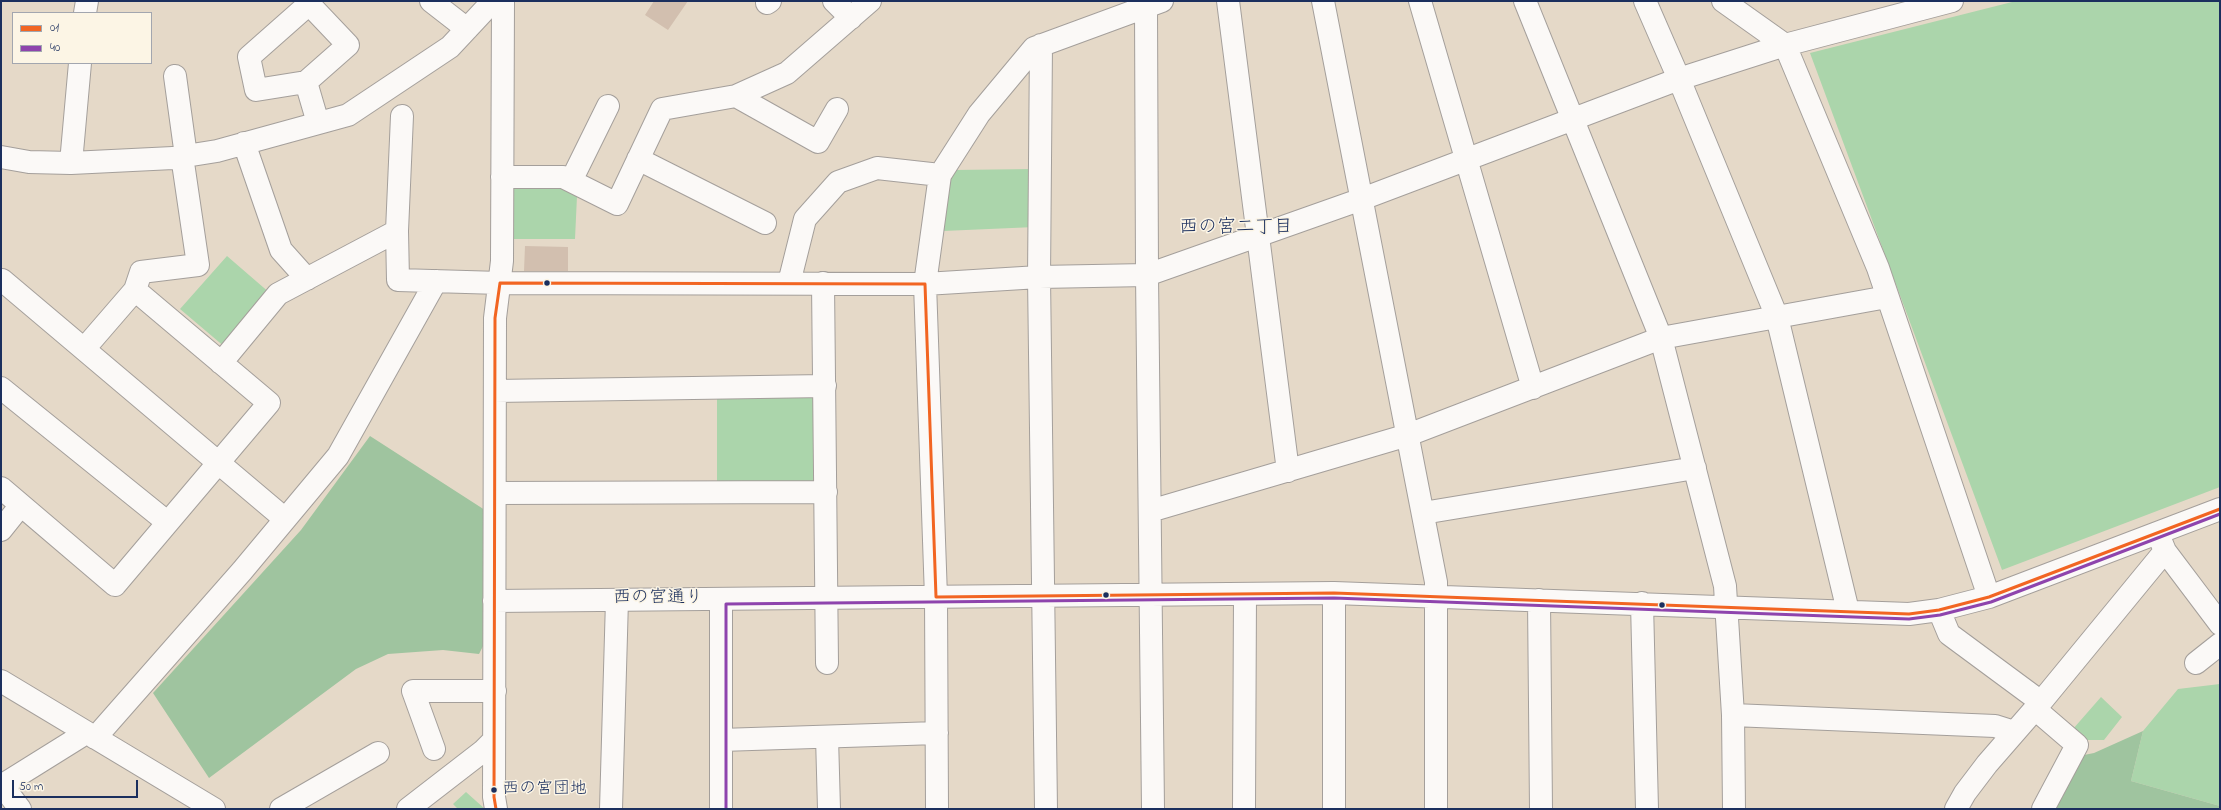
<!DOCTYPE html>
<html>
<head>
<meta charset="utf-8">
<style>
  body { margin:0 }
  #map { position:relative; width:2221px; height:810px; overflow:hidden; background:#e5d9c8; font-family:"Indie Flower",sans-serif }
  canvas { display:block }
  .frame { position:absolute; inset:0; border:2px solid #1b2f5e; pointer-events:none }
  .legend { position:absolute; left:12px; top:12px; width:140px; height:52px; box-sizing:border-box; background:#fcf5e5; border:1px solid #a2a6af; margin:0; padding:5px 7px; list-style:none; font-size:12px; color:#1b2f5e }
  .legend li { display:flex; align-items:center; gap:8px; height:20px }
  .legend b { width:20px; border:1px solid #a2a6af }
  .scale { position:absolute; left:12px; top:780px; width:126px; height:18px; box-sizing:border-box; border:2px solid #1b2f5e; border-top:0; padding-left:5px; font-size:12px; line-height:14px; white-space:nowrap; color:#1b2f5e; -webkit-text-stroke:3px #fcf5e5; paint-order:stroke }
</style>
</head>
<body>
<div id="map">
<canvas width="2221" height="810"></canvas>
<div class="frame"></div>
<ul class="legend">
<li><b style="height:5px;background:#f26522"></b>01</li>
<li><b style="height:5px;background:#8e44ad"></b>40</li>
</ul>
<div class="scale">50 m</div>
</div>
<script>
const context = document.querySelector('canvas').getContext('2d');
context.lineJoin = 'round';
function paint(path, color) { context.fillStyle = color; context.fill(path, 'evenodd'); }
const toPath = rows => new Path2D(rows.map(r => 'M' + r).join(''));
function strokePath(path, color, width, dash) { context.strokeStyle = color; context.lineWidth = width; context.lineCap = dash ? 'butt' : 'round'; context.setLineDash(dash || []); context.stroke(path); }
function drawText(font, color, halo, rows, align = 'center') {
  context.font = font + ' "Indie Flower","Klee One",sans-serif'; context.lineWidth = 3; context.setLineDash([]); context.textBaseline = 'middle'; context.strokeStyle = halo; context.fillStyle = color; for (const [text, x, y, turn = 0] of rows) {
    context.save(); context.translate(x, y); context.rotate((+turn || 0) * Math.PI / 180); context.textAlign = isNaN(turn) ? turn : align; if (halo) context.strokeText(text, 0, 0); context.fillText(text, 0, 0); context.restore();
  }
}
paint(toPath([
  [2016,1,2220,1,2220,487,2002,570,1810,53],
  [1035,169,1035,227,943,231,946,181,953,170],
  [516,186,562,186,577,196,575,239,511,239,510,192],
  [227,256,271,294,226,348,180,309],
  [811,392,821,400,819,480,814,486,717,486,717,395],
  [2220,684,2220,806,2131,781,2143,731,2178,689],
  [2101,697,2122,717,2104,740,2084,740,2073,729],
  [466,792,485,809,458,809,453,804]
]), '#abd5ab');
paint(toPath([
  [370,436,488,512,486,640,479,654,443,650,388,654,356,669,209,778,153,693,301,530],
  [2143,731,2131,781,2220,806,2220,809,2052,809,2074,757,2094,753]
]), '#9fc49f');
paint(toPath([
  [654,1,688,1,668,30,645,15],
  [525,246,568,247,568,271,524,271]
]), '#d2bfaf');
const minor = toPath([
  [431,1,467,29],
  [834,1,851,18],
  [1144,1,1146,7,1147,275,1153,809],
  [1162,1,1034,48,979,114,940,175,925,284,1039,277,1147,275,1362,199,1679,79,1785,45,1952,1],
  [1228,1,1288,471],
  [1323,1,1436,582,1436,809],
  [1420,1,1533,388],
  [1525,1,1661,338,1725,586,1733,715,1734,809],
  [1645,1,1679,79,1777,317,1848,611],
  [1723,1,1785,45,1878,268,1989,597],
  [767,3,770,1],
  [309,4,348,45,306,82,256,90,249,57,309,4],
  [85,13,87,1],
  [1041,45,1039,277,1046,809],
  [175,76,186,156],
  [306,82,318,123],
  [736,96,818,142,837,109],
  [402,116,397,231,398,280,500,283,925,284,936,597,937,809],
  [244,143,281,250,307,279],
  [1,157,29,162,71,163,173,158,217,151,348,115,450,47,493,1],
  [638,159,765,223],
  [71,163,80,63],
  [502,177,563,177,617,204,662,109,736,96,787,73,870,1],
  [571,181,608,106],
  [1,282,2,280,285,519],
  [789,283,805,219,838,182,877,168,940,175],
  [823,283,827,663],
  [84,349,135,290,141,272,198,265,182,156],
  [221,363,278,294,397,231],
  [1,388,167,522],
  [495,391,825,386],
  [1,488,115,585,269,403,135,290],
  [495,493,826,492],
  [1150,511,1408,435,1661,338,1887,297],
  [1423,513,1695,468],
  [1,530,21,505],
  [2165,551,2220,624],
  [1334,593,1334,809],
  [721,599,721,809],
  [1539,600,1541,809],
  [494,601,1334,593,1909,614,1939,610,1989,597,2220,509],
  [1642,603,1647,809],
  [1939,610,1949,634,2041,702],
  [2196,663,2220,644],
  [1,681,214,809],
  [2035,709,2077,745,2043,809],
  [1733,715,1995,726,2014,732],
  [827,737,829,809],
  [95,738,242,571,338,456,436,281],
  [721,740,937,733],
  [434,749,413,691,495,691],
  [2,785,20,809],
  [1,786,86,733],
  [281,809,378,753],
  [408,809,483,751,494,740],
  [496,809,494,797,495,318,502,261,503,1],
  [611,809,617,600],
  [1244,809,1245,595],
  [1956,809,1965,793,1987,764,2041,702,2165,551,2158,534]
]);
strokePath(minor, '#a49f9b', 24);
strokePath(minor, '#fbf9f7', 22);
strokePath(toPath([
  [496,809,494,797,495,318,500,283,925,284,936,597,1334,593,1909,614,1939,610,1989,597,2220,509]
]), '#f26522', 3);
strokePath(toPath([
  [726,809,726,604,1334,598,1909,619,1940,615,1991,602,2220,514]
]), '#8e44ad', 3);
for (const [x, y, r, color] of [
  [547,283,3.5,"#1b2f5e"],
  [1106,595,3.5,"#1b2f5e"],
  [1662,605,3.5,"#1b2f5e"],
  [494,790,3.5,"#1b2f5e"]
]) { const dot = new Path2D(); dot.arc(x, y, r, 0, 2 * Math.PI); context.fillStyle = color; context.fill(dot); strokePath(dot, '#fcf5e5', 1.5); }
drawText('17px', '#1b2f5e', '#fcf5e5', [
  ["西の宮団地",502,790]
], 'left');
drawText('18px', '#1b2f5e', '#fcf5e5', [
  ["西の宮通り",658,599]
]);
drawText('19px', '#1b2f5e', '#fcf5e5', [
  ["西の宮二丁目",1236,229]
]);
</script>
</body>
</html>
